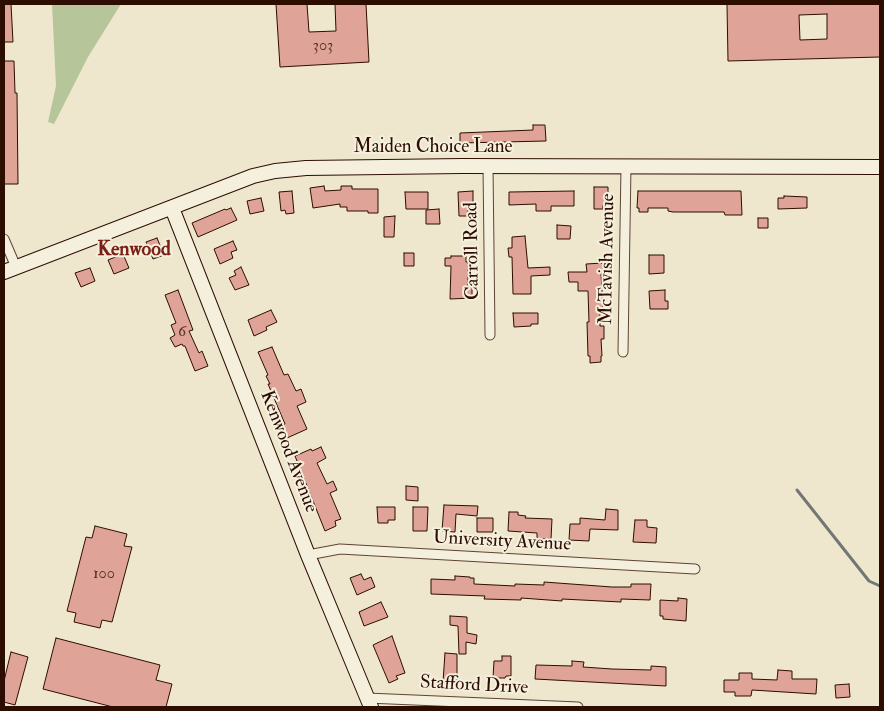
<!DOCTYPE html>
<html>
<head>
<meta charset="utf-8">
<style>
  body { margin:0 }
  #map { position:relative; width:884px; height:711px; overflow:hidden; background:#efe7cd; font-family:"IM FELL Double Pica",serif }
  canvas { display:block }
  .frame { position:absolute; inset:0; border:5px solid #2d0d00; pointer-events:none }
</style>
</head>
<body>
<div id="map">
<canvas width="884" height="711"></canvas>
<div class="frame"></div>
</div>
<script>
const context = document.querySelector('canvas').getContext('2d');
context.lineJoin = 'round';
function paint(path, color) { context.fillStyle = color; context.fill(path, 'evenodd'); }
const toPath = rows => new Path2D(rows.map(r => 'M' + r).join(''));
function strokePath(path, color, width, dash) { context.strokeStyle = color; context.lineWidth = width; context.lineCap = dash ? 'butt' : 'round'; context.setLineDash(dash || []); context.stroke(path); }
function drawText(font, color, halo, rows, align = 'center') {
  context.font = font + ' "IM FELL Double Pica",serif'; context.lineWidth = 4; context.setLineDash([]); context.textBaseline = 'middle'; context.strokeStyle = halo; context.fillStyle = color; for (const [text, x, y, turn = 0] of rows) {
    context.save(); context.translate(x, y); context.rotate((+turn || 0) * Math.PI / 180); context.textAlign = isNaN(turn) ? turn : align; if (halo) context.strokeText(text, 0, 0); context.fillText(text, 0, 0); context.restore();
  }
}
paint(toPath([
  [52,4,121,4,88,57,54,124,48,122,56,86]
]), '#b7c69a');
strokePath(toPath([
  [797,490,869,581,880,586]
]), '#727675', 3);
const building = toPath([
  [4,4,11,4,13,42,4,42,4,4],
  [276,4,307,4,309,32,336,31,335,4,366,4,369,62,280,67,276,4],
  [727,4,880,4,880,57,728,61,727,4],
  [827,14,827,39,800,40,799,15,827,14],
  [4,61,14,61,15,93,17,93,18,184,4,184,4,61],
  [533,125,545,125,546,141,460,143,460,133,533,130,533,125],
  [324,186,325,191,341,190,341,186,352,186,352,189,378,189,378,213,368,213,368,211,347,211,347,207,340,207,340,204,313,208,310,188,324,186],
  [594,187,608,187,608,205,603,205,603,209,594,209,594,187],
  [292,191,294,213,286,214,285,210,281,211,279,192,292,191],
  [473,191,473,210,468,210,468,216,459,216,458,192,473,191],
  [574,191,574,206,551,206,551,211,536,211,536,204,509,205,509,192,574,191],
  [638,191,741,191,742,215,725,215,724,212,673,212,668,211,668,208,648,208,648,212,639,212,639,208,637,208,638,191],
  [405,192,428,192,428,209,406,209,405,192],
  [784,196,807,197,807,208,778,209,778,198,784,198,784,196],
  [261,198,264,211,250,214,247,201,261,198],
  [231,208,237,220,198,237,192,223,225,209,226,210,231,208],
  [439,209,440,224,426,224,426,210,439,209],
  [395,216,394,237,384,237,384,217,395,216],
  [758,218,768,218,768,228,758,228,758,218],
  [557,225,571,226,570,239,557,239,557,225],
  [525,236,528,268,550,267,550,275,531,276,531,294,513,294,512,257,509,257,508,248,512,248,512,237,525,236],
  [157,238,164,255,153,259,146,242,157,238],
  [233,241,237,250,231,252,233,258,220,264,214,249,233,241],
  [404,253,414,253,414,266,404,266,404,253],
  [123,254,129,268,114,274,108,260,123,254],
  [649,255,664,255,664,273,649,274,649,255],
  [451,256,466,256,466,262,468,262,468,287,472,287,472,298,450,299,451,266,445,266,445,258,451,258,451,256],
  [603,263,603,273,601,273,603,308,600,308,600,326,604,326,604,339,601,339,602,356,601,356,601,362,590,363,590,356,588,356,587,322,589,322,588,291,578,291,578,282,569,282,568,272,587,272,586,264,603,263],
  [241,267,249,285,235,290,229,278,236,275,234,271,241,267],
  [90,268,95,281,81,287,75,273,90,268],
  [178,290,193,330,189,331,199,353,202,351,208,366,195,371,185,346,183,346,182,344,175,347,170,338,175,335,171,325,176,323,165,295,178,290],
  [665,290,665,301,668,301,668,309,650,309,649,291,665,290],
  [271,310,277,322,266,327,267,330,254,336,248,320,271,310],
  [513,313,538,313,538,324,531,324,531,326,514,327,513,313],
  [272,347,284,375,288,374,296,391,301,389,306,402,297,406,307,429,287,438,281,426,285,424,268,384,270,384,266,376,268,375,258,352,272,347],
  [321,447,326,458,317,463,327,484,333,481,337,490,330,493,341,519,335,521,336,526,325,531,295,456,311,449,312,451,321,447],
  [406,486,418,487,418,501,406,500,406,486],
  [444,505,478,506,477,516,456,514,455,532,442,531,444,505],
  [377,507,395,507,395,520,388,520,388,523,378,523,377,507],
  [413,507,428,507,427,531,413,531,413,507],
  [606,509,618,510,618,530,590,529,589,541,569,540,570,524,580,524,580,518,605,520,606,509],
  [509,512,518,512,518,515,526,516,525,518,552,519,551,539,537,539,537,533,508,531,509,512],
  [477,518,493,518,493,532,477,532,477,518],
  [635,520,647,520,647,527,657,528,656,543,633,542,635,520],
  [95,526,127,534,124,546,132,547,112,622,102,620,100,628,74,622,76,613,67,611,86,537,92,538,95,526],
  [361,574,364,580,371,577,375,587,357,595,350,578,361,574],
  [455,576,470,577,470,578,474,578,474,584,515,586,515,584,544,585,544,582,612,587,631,587,631,584,651,584,650,600,621,599,621,602,562,599,562,601,521,598,521,600,484,599,485,596,431,594,431,579,455,580,455,576],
  [678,598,687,599,686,621,663,619,663,616,660,616,660,600,678,601,678,598],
  [381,602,388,617,364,626,359,612,381,602],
  [450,616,467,617,467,633,477,635,476,644,466,642,466,654,459,654,458,626,450,625,450,616],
  [392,636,405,673,396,676,398,679,389,683,373,645,392,636],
  [56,638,160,665,156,680,172,684,166,707,113,707,43,689,56,638],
  [11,652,28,657,15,705,4,702,4,681,11,652],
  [445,653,457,654,457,683,443,682,445,653],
  [502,656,511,656,511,676,506,676,505,678,493,678,494,661,502,661,502,656],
  [572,661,584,662,583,667,612,669,651,670,651,666,666,667,666,686,535,679,536,665,572,666,572,661],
  [778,670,792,671,792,679,817,679,816,694,752,690,751,696,735,696,735,692,724,692,724,680,739,680,739,673,752,673,752,679,777,680,778,670],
  [849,684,850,697,836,698,835,685,849,684]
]);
paint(building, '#dfa397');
strokePath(building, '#2d0d00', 1);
const street = toPath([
  [488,166,490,335],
  [4,239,16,267],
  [623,352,626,166],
  [308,555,340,549,695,569],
  [367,698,578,707]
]);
const secondary = toPath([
  [172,208,308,555,371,707],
  [4,272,253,176,275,171,306,168,462,166,880,167]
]);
strokePath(street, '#5e4433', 11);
strokePath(secondary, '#2d0d00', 16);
strokePath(street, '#f5efde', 9);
strokePath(secondary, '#f5efde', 14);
drawText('16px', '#5a3226', null, [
  ["303",323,47],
  ["6",182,333],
  ["100",104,575]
]);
drawText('19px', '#2d0d00', '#f5efde', [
  ["Maiden Choice Lane",433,148],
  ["Carroll Road",473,251,-91],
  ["McTavish Avenue",608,259,-89],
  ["Kenwood Avenue",288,452,69],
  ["University Avenue",502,542,3],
  ["Stafford Drive",474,686,3]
]);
drawText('bold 20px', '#7a1f14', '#f5efde', [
  ["Kenwood",134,251]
]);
</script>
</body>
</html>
